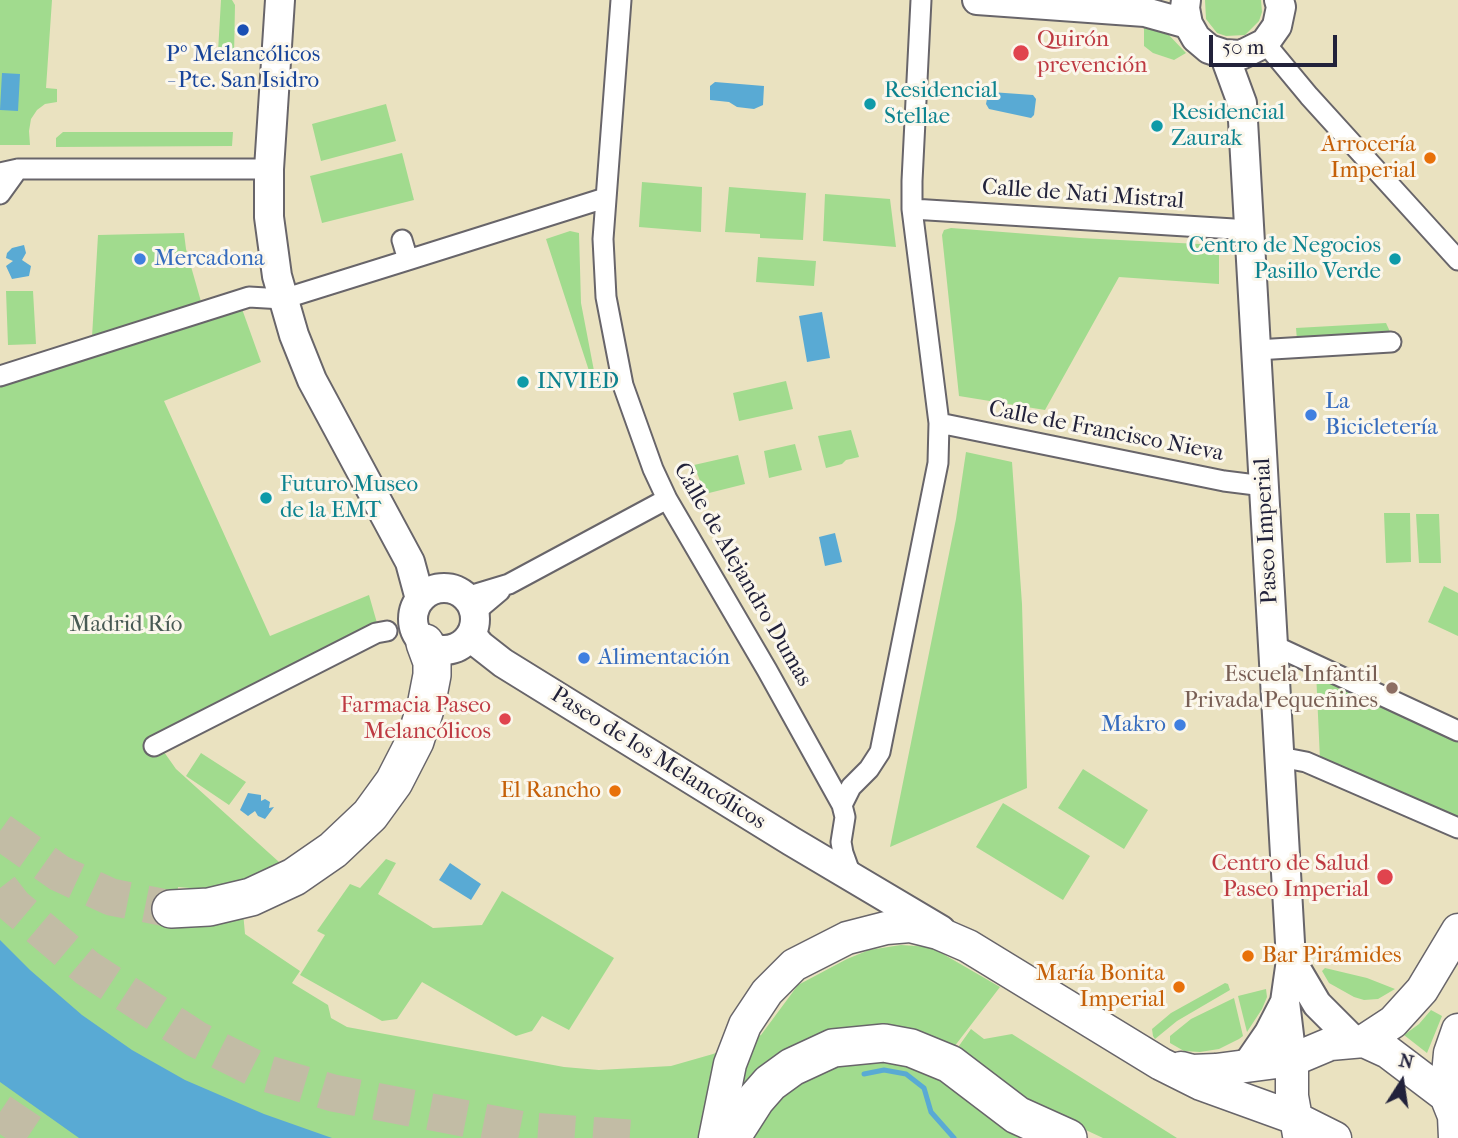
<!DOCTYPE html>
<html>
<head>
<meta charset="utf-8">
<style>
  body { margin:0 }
  #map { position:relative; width:1458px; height:1138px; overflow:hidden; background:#eae2c0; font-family:"IM FELL French Canon",serif }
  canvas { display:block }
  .north { position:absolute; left:1367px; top:1047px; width:70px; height:70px; -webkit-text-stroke:5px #fbf7ec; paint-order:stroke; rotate:12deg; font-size:19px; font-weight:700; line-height:28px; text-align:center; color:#22223b }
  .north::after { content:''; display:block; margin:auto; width:24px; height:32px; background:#22223b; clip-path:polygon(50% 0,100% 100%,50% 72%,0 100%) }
  .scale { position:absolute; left:1209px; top:35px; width:128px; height:32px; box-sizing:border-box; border:4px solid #22223b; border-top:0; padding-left:9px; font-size:21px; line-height:24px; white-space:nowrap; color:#22223b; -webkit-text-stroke:5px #fbf7ec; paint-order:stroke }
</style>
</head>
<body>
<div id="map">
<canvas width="1458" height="1138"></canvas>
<div class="north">N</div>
<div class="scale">50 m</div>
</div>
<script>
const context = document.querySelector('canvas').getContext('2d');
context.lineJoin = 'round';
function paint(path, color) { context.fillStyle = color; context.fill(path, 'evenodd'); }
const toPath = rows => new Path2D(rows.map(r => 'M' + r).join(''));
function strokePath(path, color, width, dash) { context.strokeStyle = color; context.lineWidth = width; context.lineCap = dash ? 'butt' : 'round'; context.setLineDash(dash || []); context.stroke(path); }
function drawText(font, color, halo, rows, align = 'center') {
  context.font = font + ' "IM FELL French Canon",serif'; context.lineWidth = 6; context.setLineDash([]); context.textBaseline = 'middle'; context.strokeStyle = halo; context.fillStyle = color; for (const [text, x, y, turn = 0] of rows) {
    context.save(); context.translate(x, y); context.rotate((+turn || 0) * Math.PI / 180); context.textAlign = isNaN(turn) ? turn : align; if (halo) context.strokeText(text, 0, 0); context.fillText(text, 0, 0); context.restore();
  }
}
paint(toPath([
  [0,0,52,0,46,88,57,89,57,102,45,104,37,110,31,119,29,131,30,145,0,145],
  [221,0,232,0,235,5,234,56,222,56,222,52,218,52],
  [1205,0,1261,0,1262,12,1259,21,1245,35,1226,36,1217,33,1206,19],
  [1144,28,1167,33,1186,53,1174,60,1153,53,1144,46],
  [386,104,396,141,321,161,312,124],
  [63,132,233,132,232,146,56,147,56,138],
  [402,153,414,200,322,223,310,176],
  [642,182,702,187,701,232,639,227],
  [729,187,806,193,803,240,760,238,760,234,725,232],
  [825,194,890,199,896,247,823,241],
  [951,228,1080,238,1219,245,1219,284,1119,277,1045,410,959,396,942,235,944,230],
  [570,231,579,233,581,303,595,376,591,377,546,239],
  [184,233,186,249,202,305,237,295,261,362,164,401,270,636,369,595,381,637,164,752,176,769,289,871,212,890,178,887,175,925,243,912,245,934,300,971,292,983,328,1005,331,1018,347,1027,564,1067,599,1070,671,1066,713,1054,761,1035,798,985,847,959,869,950,901,945,931,947,1000,987,954,1047,1032,1138,0,1138,0,367,92,337,98,235],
  [758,257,816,261,814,286,756,282],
  [6,291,33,291,36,344,8,345],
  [1386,323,1392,336,1297,340,1296,328],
  [786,381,793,409,739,421,733,393],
  [851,430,859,457,846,460,842,464,826,468,818,436],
  [795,444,802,470,769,478,764,451],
  [966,452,1012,462,1022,604,1027,788,890,847,956,519],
  [738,455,745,484,705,494,694,465],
  [1384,513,1410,513,1411,562,1386,563],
  [1416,514,1439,514,1441,563,1419,563],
  [1444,586,1458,593,1458,636,1428,622],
  [1316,671,1458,737,1458,823,1320,760],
  [201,753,246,782,229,805,186,776],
  [1083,769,1148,810,1124,849,1058,808],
  [1003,803,1090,856,1063,900,976,847],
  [386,859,396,863,378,894,433,928,482,925,502,891,614,958,569,1030,542,1016,532,1031,516,1036,422,982,397,1019,382,1021,300,975,325,935,317,931,350,884,360,888],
  [1325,968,1367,978,1395,989,1378,999,1364,1000,1354,997,1329,983,1322,971],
  [1225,983,1228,984,1230,990,1177,1021,1155,1039,1153,1036,1152,1029,1171,1013],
  [1266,989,1267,997,1262,1009,1247,1032,1238,996],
  [1234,998,1243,1036,1239,1039,1219,1049,1200,1052,1184,1051,1170,1043,1170,1036,1191,1019],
  [1431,1010,1442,1016,1427,1053,1404,1035,1419,1024],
  [971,1029,984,1039,1012,1034,1177,1138,1103,1138,1019,1099,956,1050]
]), '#a1db8e');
paint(toPath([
  [2,73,20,74,18,111,0,110],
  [715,82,764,86,763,105,754,109,737,107,729,102,710,100,710,86],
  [991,92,1033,95,1036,99,1034,115,1031,118,989,109,986,104,988,94],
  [24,245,26,253,22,260,31,266,29,276,12,279,6,266,13,261,6,258,7,253,12,248],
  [822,312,830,358,807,362,799,316],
  [835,533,842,562,825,566,819,537],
  [248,793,261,795,261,801,265,799,270,802,269,808,274,807,265,819,258,816,255,811,248,816,240,810],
  [450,863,481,884,471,900,439,880],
  [0,940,30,970,82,1015,132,1050,185,1080,264,1114,332,1138,79,1138,0,1082]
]), '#59aad4');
strokePath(toPath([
  [864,1074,884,1070,906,1074,924,1088,931,1112,954,1138]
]), '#59aad4', 5);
strokePath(toPath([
  [0,831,59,873,111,897,171,909],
  [0,888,14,906,87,968,196,1039,262,1072,333,1093,530,1131,630,1138],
  [0,1112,39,1138]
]), '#c2bca5', 37, [37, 18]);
const street = toPath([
  [621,0,603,239,606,297,623,385,653,469,667,499,767,670,842,805,845,817,841,842,843,853,852,878],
  [1265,43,1309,96,1458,260],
  [0,173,18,169,269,169],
  [0,194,18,169],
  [912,209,1250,230],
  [402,240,408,260,605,198],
  [1256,350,1391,342],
  [0,376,249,297,283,299,408,260],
  [939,423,1224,481,1264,486],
  [466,597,509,584,667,499],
  [475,616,481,607,500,591],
  [1273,645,1458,731],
  [154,746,376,633,387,631],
  [1280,757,1306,762,1458,828],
  [842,805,851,787,869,769,880,752,938,463,939,423,912,209,912,181,921,0]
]);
const secondary = toPath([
  [280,0,269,169,269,217,277,276,294,335,312,380,410,562,420,599],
  [977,0,1145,12,1188,24],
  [1186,0,1185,8,1188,24,1196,38,1209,49,1224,54,1241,55,1265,43,1277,26,1281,7,1279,0],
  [1224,54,1242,103,1291,960,1285,1002,1292,1060],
  '413 619a31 31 0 1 1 62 0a31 31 0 1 1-62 0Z',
  [471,634,480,645,503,663,791,841,941,930],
  [1291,960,1317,1004,1353,1040],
  [1247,1065,1269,1033,1285,1002]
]);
const primary = toPath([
  [1364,1041,1393,1022,1422,990,1458,930],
  [1292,1060,1292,1096,1299,1135],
  [1181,1068,1192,1071,1216,1070,1292,1060,1330,1044,1364,1041,1388,1052,1446,1096,1454,1116,1455,1138],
  [1446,1096,1450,1053,1458,1030],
  [715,1138,730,1064,745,1025,767,992,794,965,847,938,886,928,910,926,938,933,968,946,1161,1064,1201,1084,1295,1118,1335,1138]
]);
const highway = toPath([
  [171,909,209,907,251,897,294,877,333,850,370,815,394,782,415,741,426,706,432,675,432,662,425,643],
  [731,1138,756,1099,770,1083,792,1067,833,1048,884,1043,911,1048,950,1064,1017,1115,1068,1138]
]);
strokePath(street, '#68656a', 23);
strokePath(secondary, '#68656a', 32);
strokePath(primary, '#68656a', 35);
strokePath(highway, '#68656a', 40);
strokePath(street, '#fff', 19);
strokePath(secondary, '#fff', 28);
strokePath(primary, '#fff', 32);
strokePath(highway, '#fff', 37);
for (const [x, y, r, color] of [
  [243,30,7,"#1a4fb4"],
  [1021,53,9,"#e0444e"],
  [870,104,7,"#0f9aa8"],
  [1157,126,7,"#0f9aa8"],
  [1430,158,7,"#e8710a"],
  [140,259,7,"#3f7fe0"],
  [1395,259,7,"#0f9aa8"],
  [523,382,7,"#0f9aa8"],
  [1311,415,7,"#3f7fe0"],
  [266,498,7,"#0f9aa8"],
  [584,658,7,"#3f7fe0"],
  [1392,688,7,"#8d6e63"],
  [505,719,7,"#e0444e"],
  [1180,725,7,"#3f7fe0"],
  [615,791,7,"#e8710a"],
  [1385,877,9,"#e0444e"],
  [1248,956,7,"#e8710a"],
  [1179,987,7,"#e8710a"]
]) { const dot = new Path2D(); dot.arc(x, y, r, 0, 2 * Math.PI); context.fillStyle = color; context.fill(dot); strokePath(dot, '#fbf7ec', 2.5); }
drawText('23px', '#be3a42', '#fbf7ec', [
  ["Quirón",1037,40,"left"],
  ["prevención",1037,66,"left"],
  ["Farmacia Paseo",491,706],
  ["Melancólicos",491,732],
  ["Centro de Salud",1369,864],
  ["Paseo Imperial",1369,890]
], 'right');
drawText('23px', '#164399', '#fbf7ec', [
  ["Pº Melancólicos",243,55],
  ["- Pte. San Isidro",243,81]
]);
drawText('23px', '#0d838f', '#fbf7ec', [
  ["Residencial",884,91],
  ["Stellae",884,117],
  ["Residencial",1171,113],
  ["Zaurak",1171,139],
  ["Centro de Negocios",1381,246,"right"],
  ["Pasillo Verde",1381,272,"right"],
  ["INVIED",537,382],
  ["Futuro Museo",280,485],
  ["de la EMT",280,511]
], 'left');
drawText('23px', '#c56008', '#fbf7ec', [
  ["Arrocería",1416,145],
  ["Imperial",1416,171],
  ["El Rancho",601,791],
  ["Bar Pirámides",1262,956,"left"],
  ["María Bonita",1165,974],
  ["Imperial",1165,1000]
], 'right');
drawText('23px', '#22223b', '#fbf7ec', [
  ["Calle de Nati Mistral",1083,195,4],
  ["Calle de Francisco Nieva",1106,432,11],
  ["Paseo Imperial",1267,531,-93],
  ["Calle de Alejandro Dumas",742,575,60],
  ["Paseo de los Melancólicos",658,759,32]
]);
drawText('23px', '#366cbe', '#fbf7ec', [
  ["Mercadona",154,259],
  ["La",1325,402],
  ["Bicicletería",1325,428],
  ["Alimentación",598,658],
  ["Makro",1166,725,"right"]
], 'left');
drawText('23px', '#485a54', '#fbf7ec', [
  ["Madrid Río",126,625]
]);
drawText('23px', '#785e54', '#fbf7ec', [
  ["Escuela Infantil",1378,675],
  ["Privada Pequeñines",1378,701]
], 'right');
</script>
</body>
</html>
